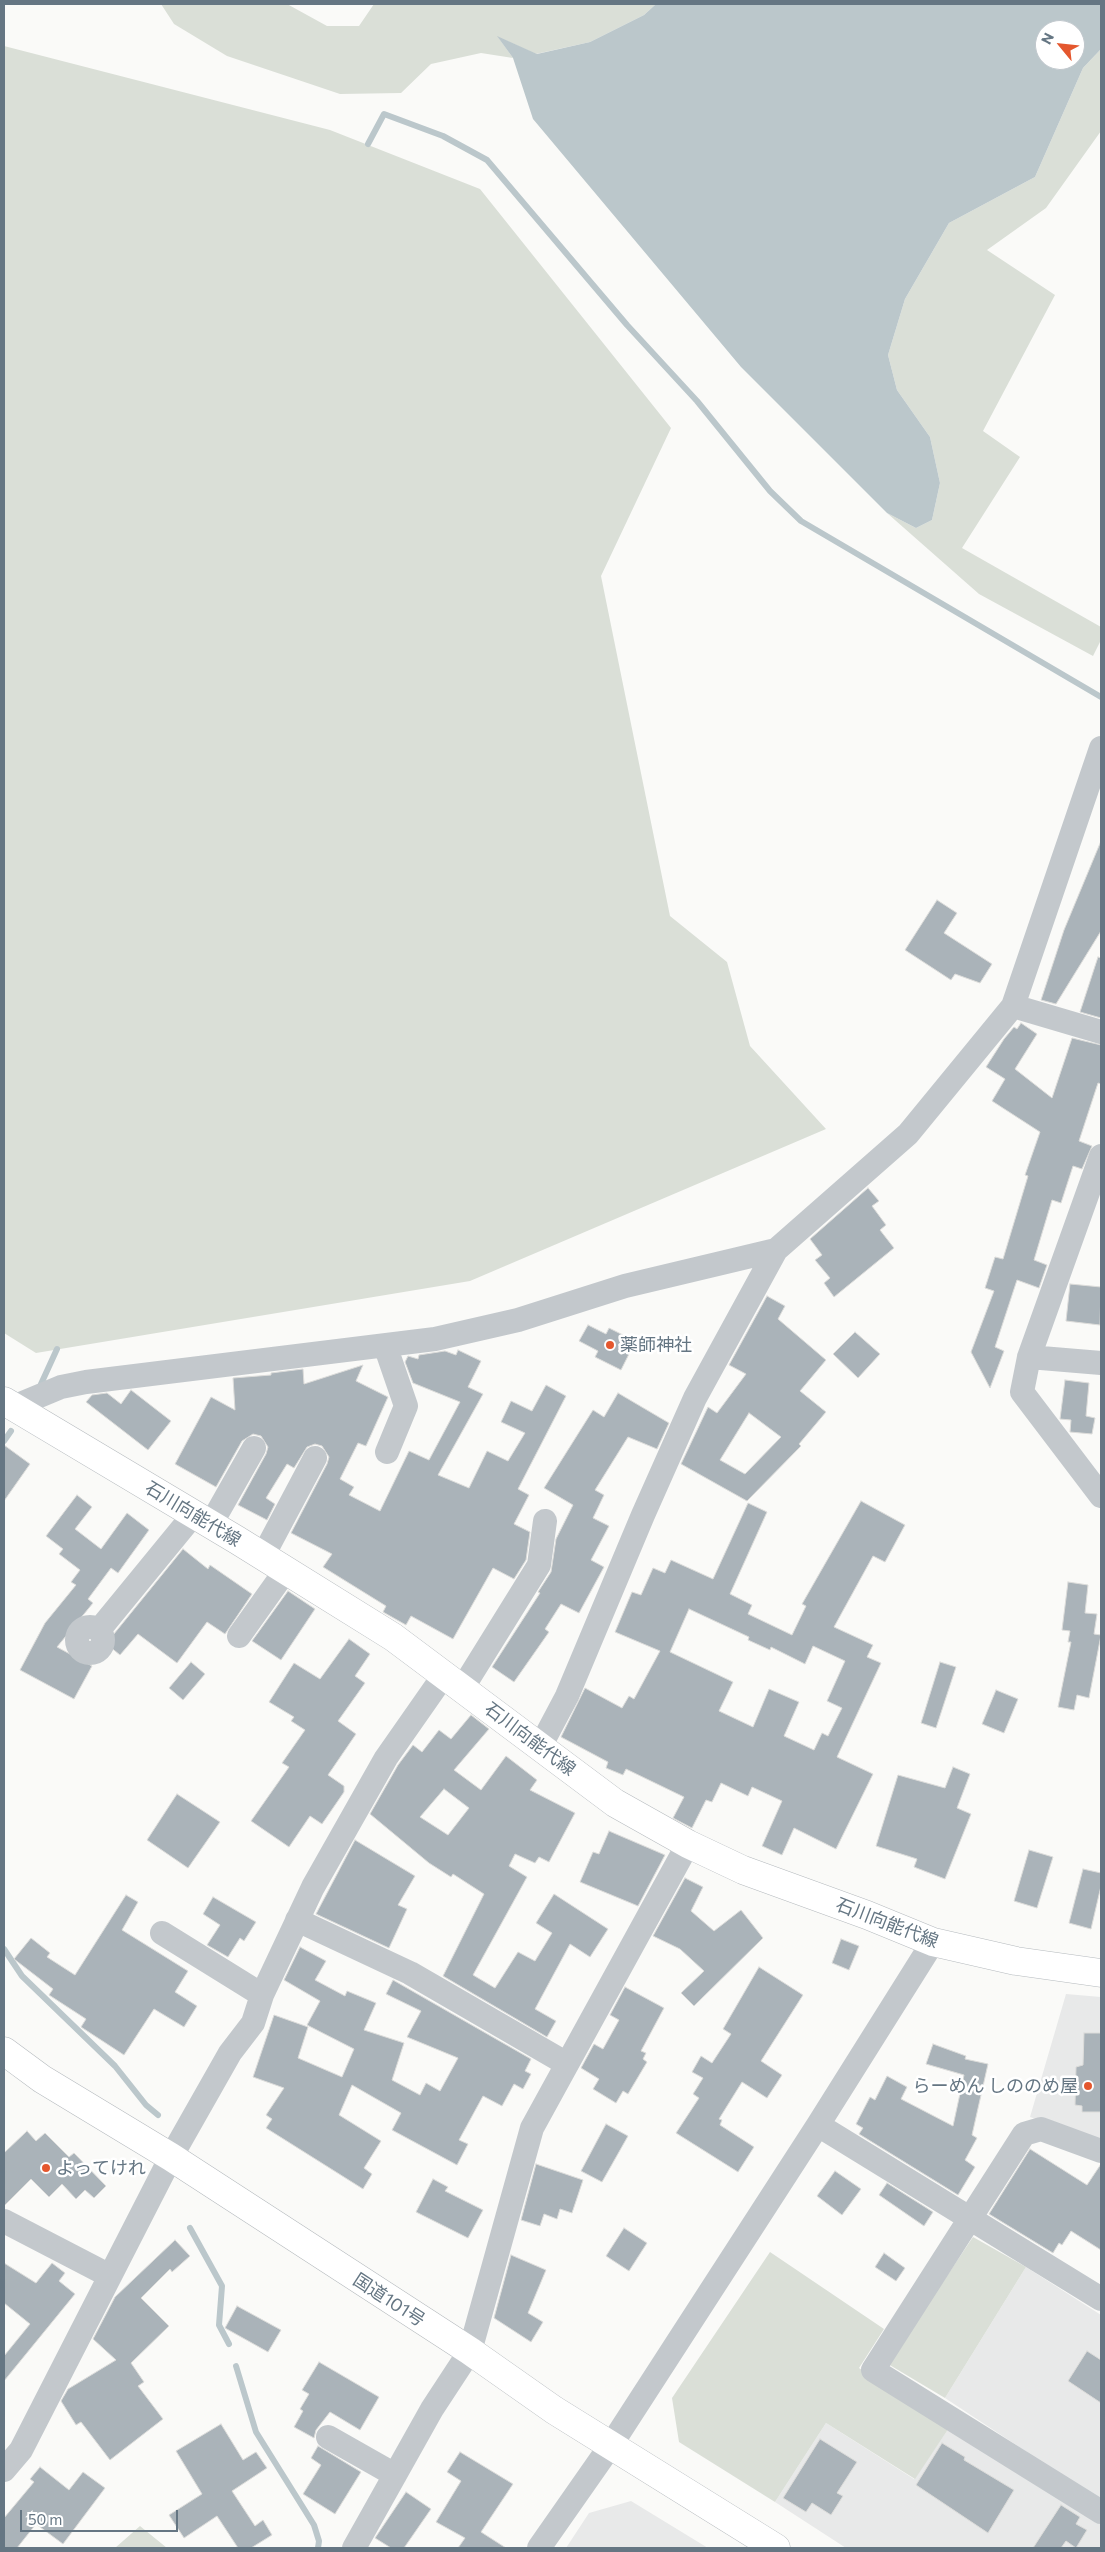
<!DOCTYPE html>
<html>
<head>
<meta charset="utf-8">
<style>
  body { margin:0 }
  #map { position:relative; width:1105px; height:2552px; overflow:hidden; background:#fafaf8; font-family:Commissioner,sans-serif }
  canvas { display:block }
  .frame { position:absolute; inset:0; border:5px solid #657683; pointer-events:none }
  .north { position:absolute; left:1035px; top:20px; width:50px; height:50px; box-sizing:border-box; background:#fff; border:1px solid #c1c8cd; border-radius:50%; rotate:298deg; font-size:14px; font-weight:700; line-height:20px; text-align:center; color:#657683 }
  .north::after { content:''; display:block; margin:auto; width:18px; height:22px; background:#e4572e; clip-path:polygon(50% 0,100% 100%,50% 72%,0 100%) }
  .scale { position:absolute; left:20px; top:2510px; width:158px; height:22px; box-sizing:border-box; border:2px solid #657683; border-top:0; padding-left:6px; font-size:15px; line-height:18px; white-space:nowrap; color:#657683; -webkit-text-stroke:4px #fff; paint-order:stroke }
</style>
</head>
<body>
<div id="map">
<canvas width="1105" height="2552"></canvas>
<div class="frame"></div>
<div class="north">N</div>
<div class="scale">50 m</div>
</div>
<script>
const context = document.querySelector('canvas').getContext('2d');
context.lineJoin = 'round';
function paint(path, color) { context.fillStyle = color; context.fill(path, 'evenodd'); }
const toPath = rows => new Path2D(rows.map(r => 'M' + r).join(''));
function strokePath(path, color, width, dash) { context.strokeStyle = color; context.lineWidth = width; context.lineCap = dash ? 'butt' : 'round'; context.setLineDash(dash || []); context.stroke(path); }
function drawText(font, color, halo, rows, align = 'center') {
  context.font = font + ' Commissioner,"Noto Sans JP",sans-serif'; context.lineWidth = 5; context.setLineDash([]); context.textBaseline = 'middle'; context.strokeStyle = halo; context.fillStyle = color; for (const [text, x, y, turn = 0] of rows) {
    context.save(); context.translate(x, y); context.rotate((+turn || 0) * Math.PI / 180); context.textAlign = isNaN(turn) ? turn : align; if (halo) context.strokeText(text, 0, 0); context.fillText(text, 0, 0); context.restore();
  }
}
paint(toPath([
  [1066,1994,1101,1997,1101,2142,1030,2117],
  [1026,2267,1101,2315,1101,2501,945,2398],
  [826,2423,914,2479,949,2428,1101,2523,1101,2548,846,2548,775,2502],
  [631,2501,708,2548,566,2548,589,2513]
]), '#e8e9e9');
paint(toPath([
  [161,4,287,4,327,26,359,26,374,4,656,4,644,15,590,42,536,54,498,37,513,58,481,53,431,64,401,93,340,94,227,56,174,24],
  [4,46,330,130,480,189,671,428,601,576,670,916,727,962,750,1046,826,1129,470,1281,36,1353,4,1333],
  [1101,49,1101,131,1046,208,987,250,1055,295,983,431,1020,457,962,548,1101,627,1101,640,1093,656,979,594,887,513,916,528,932,520,940,483,930,437,897,390,888,355,905,299,949,223,1035,177,1083,68],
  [973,2237,1026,2267,945,2398,888,2364],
  [770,2252,884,2329,859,2368,949,2428,915,2479,826,2423,775,2502,679,2442,672,2398],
  [140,2526,167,2548,115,2548]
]), '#dadfd7');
paint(toPath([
  [656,4,1101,4,1101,49,1083,68,1035,177,949,223,905,299,888,355,897,390,930,437,940,483,932,520,916,528,887,513,741,367,533,119,513,58,497,36,537,54,590,42,644,15],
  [1045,30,1075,30,1075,60,1045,60]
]), '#bbc7cb');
strokePath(toPath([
  [368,144,384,114,443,136,487,160,627,325,697,401,770,491,801,521,1101,697],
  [41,1384,57,1349],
  [4,1441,11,1431],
  [4,1949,22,1976,115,2066,146,2105,158,2115],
  [190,2228,222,2286,219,2325,229,2344],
  [236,2366,256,2432,314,2525,319,2541,318,2548]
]), '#bbc7cb', 6);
const building = toPath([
  [1101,841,1101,931,1056,1004,1041,1000,1064,930,1101,841],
  [937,900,957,913,944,933,992,964,980,983,955,974,951,980,905,950,937,900],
  [1098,957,1101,958,1101,1018,1080,1012,1098,957],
  [1021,1023,1037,1034,1015,1069,1052,1098,1072,1038,1101,1045,1101,1084,1098,1083,1079,1141,1092,1146,1082,1169,1073,1166,1061,1203,1052,1200,1034,1260,1047,1265,1039,1288,1017,1280,995,1347,1004,1351,990,1388,971,1352,994,1291,985,1288,995,1257,1003,1259,1028,1176,1025,1175,1040,1132,992,1101,1005,1079,986,1067,1004,1039,1014,1027,1017,1029,1021,1023],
  [868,1188,879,1201,872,1206,886,1225,880,1230,894,1248,834,1297,824,1283,830,1278,815,1260,822,1255,810,1239,868,1188],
  [1070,1284,1101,1287,1100,1325,1066,1321,1070,1284],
  [767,1296,785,1306,778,1319,826,1360,800,1391,826,1412,799,1444,801,1446,747,1501,681,1464,708,1407,717,1413,746,1374,729,1365,767,1296],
  [749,1413,781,1437,745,1474,720,1460,749,1413],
  [588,1325,606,1334,609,1328,629,1338,625,1347,631,1350,621,1370,595,1357,598,1351,579,1341,588,1325],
  [855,1332,880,1354,858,1378,833,1354,855,1332],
  [458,1350,481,1361,468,1387,483,1394,438,1475,469,1488,487,1451,508,1461,525,1433,501,1422,511,1401,532,1411,546,1385,566,1396,518,1489,529,1495,514,1524,530,1532,526,1560,514,1579,493,1568,453,1639,411,1616,406,1625,383,1612,386,1606,323,1567,332,1554,291,1533,327,1464,329,1457,322,1446,315,1444,307,1447,294,1468,287,1464,266,1498,275,1504,267,1520,238,1505,266,1454,268,1447,261,1436,253,1434,242,1441,216,1487,175,1464,211,1397,235,1410,233,1378,271,1375,271,1373,303,1369,304,1384,363,1365,356,1381,388,1397,366,1446,358,1443,340,1479,354,1487,349,1495,380,1511,409,1451,429,1460,460,1402,413,1383,405,1362,408,1356,418,1359,419,1355,445,1351,456,1355,458,1350],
  [1065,1380,1089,1383,1086,1416,1095,1418,1092,1434,1070,1432,1071,1420,1060,1419,1065,1380],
  [131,1390,171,1421,148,1450,86,1402,92,1395,107,1393,121,1404,131,1390],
  [618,1393,669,1423,657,1449,628,1437,595,1490,604,1495,593,1518,609,1526,591,1560,604,1567,579,1613,561,1604,545,1629,549,1632,514,1682,492,1667,540,1593,538,1592,551,1572,556,1539,573,1505,544,1488,593,1410,604,1417,618,1393],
  [4,1445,30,1464,4,1501,4,1445],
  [77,1495,92,1507,75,1529,101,1549,127,1513,149,1530,118,1573,111,1568,88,1599,93,1603,57,1647,92,1666,74,1699,20,1670,45,1623,76,1585,71,1582,80,1570,59,1554,63,1549,46,1536,77,1495],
  [861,1501,905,1525,885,1562,873,1556,834,1627,873,1645,867,1657,881,1663,837,1757,873,1774,836,1849,794,1828,782,1855,762,1846,782,1801,752,1787,748,1796,721,1783,712,1802,706,1800,692,1828,673,1818,684,1797,626,1769,623,1775,606,1768,608,1762,561,1737,585,1688,622,1708,629,1696,634,1699,660,1651,615,1632,632,1592,641,1595,653,1568,665,1573,671,1560,713,1579,748,1503,767,1512,730,1594,752,1605,748,1614,792,1635,806,1606,802,1604,861,1501],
  [689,1609,749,1637,748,1640,770,1650,771,1647,805,1664,813,1646,845,1661,827,1701,842,1708,828,1736,822,1733,814,1750,784,1736,799,1702,769,1689,753,1727,719,1711,733,1682,670,1652,689,1609],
  [183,1549,208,1569,210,1565,252,1594,225,1634,207,1622,177,1663,138,1634,120,1655,109,1646,109,1640,183,1549],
  [1068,1582,1088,1585,1085,1613,1097,1614,1094,1634,1101,1635,1089,1698,1077,1695,1074,1710,1058,1707,1071,1642,1068,1642,1070,1631,1062,1630,1068,1582],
  [288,1591,315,1609,281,1660,252,1641,288,1591],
  [349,1639,370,1654,355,1676,365,1683,338,1721,356,1734,328,1775,344,1786,344,1792,322,1824,310,1816,289,1847,251,1821,289,1767,282,1763,305,1730,291,1721,294,1717,269,1702,294,1663,320,1679,349,1639],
  [191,1662,205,1674,183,1700,169,1688,191,1662],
  [940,1662,956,1667,936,1728,921,1723,940,1662],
  [996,1690,1018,1699,1004,1733,982,1724,996,1690],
  [471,1715,489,1729,454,1770,481,1790,506,1756,537,1780,530,1790,575,1813,549,1862,539,1857,535,1863,515,1854,509,1866,527,1877,473,1975,495,1988,518,1952,535,1961,552,1933,536,1923,554,1894,608,1929,590,1957,570,1944,535,2009,556,2021,547,2037,443,1976,484,1894,453,1874,451,1877,429,1863,370,1814,398,1765,413,1745,422,1752,439,1730,451,1739,471,1715],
  [444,1789,469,1808,448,1835,420,1817,444,1789],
  [953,1767,970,1774,957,1808,971,1814,945,1879,914,1867,917,1859,876,1846,898,1775,945,1788,953,1767],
  [177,1794,220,1822,188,1868,147,1840,177,1794],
  [609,1831,665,1855,638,1906,580,1882,593,1852,599,1854,609,1831],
  [355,1840,415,1876,398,1905,407,1909,389,1948,316,1914,355,1840],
  [1029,1850,1053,1857,1037,1908,1014,1901,1029,1850],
  [1083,1869,1101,1873,1101,1886,1091,1929,1069,1923,1083,1869],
  [685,1878,703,1887,691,1911,714,1931,741,1910,763,1938,694,2006,681,1993,704,1971,680,1949,653,1936,685,1878],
  [126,1895,138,1902,122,1930,188,1971,175,1992,197,2006,184,2027,154,2009,124,2055,81,2027,86,2019,49,1995,53,1989,14,1959,31,1938,50,1953,47,1957,75,1975,126,1895],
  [213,1897,256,1922,244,1941,240,1938,228,1957,207,1945,220,1925,203,1914,213,1897],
  [841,1939,859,1946,849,1970,832,1963,841,1939],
  [300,1947,326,1961,315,1980,345,1996,347,1991,376,2003,364,2030,404,2043,392,2080,420,2095,426,2083,440,2091,458,2058,407,2037,421,2011,386,1994,393,1980,531,2059,525,2071,531,2074,523,2089,514,2084,502,2106,483,2096,459,2140,468,2144,457,2165,392,2130,401,2113,352,2085,339,2115,381,2141,364,2168,372,2174,363,2189,266,2128,272,2119,266,2115,284,2088,253,2077,274,2015,308,2027,298,2058,342,2077,354,2049,307,2025,320,2001,284,1980,300,1947],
  [759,1967,803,1995,761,2061,782,2075,767,2098,742,2082,719,2119,722,2120,720,2125,754,2147,738,2172,676,2133,699,2098,693,2094,703,2078,692,2072,701,2056,712,2063,731,2034,723,2029,759,1967],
  [625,1987,664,2008,641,2051,646,2053,643,2059,647,2062,628,2094,623,2091,616,2103,593,2089,599,2079,581,2068,594,2044,603,2049,619,2020,610,2015,625,1987],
  [1084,2033,1101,2033,1101,2112,1082,2112,1082,2106,1075,2105,1076,2067,1083,2065,1084,2033],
  [933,2044,966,2056,965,2059,988,2064,972,2135,977,2138,965,2160,975,2167,958,2195,859,2134,863,2128,856,2124,870,2097,875,2100,887,2076,907,2087,901,2099,953,2126,964,2075,926,2064,933,2044],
  [606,2124,628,2136,602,2182,581,2171,606,2124],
  [27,2131,36,2141,45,2133,69,2157,74,2153,106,2186,94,2198,85,2190,76,2199,62,2184,49,2197,31,2179,4,2206,4,2153,27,2131],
  [1030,2149,1087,2185,1101,2164,1101,2250,1071,2231,1062,2245,1059,2243,1053,2253,989,2214,1030,2149],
  [536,2164,583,2180,572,2213,560,2209,557,2219,544,2214,540,2226,521,2220,536,2164],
  [835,2171,861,2189,842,2215,817,2196,835,2171],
  [433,2179,448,2187,445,2191,483,2210,468,2238,416,2212,433,2179],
  [887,2183,933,2212,924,2226,879,2195,887,2183],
  [624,2228,647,2243,629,2271,606,2256,624,2228],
  [175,2240,190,2256,172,2272,170,2269,141,2298,169,2326,131,2363,144,2382,138,2386,163,2419,110,2460,81,2422,76,2425,61,2401,68,2389,116,2360,93,2339,115,2297,175,2240],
  [884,2253,905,2268,896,2281,875,2267,884,2253],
  [511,2255,546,2270,528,2313,543,2322,531,2342,494,2318,511,2255],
  [4,2263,36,2283,52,2263,65,2273,59,2281,75,2294,4,2381,4,2356,30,2324,4,2303,4,2263],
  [237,2306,281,2330,268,2352,225,2328,237,2306],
  [1087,2351,1101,2360,1101,2403,1068,2381,1087,2351],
  [319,2362,379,2397,360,2430,330,2412,316,2430,314,2438,294,2427,303,2411,300,2409,309,2394,302,2390,319,2362],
  [221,2424,243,2460,256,2452,267,2468,232,2491,255,2526,263,2520,272,2535,251,2548,238,2548,217,2516,184,2538,169,2515,202,2494,176,2451,221,2424],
  [820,2439,857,2462,837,2493,843,2496,831,2515,812,2503,806,2512,783,2498,820,2439],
  [942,2443,965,2457,964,2460,1014,2490,988,2533,916,2485,942,2443],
  [318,2446,361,2472,335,2514,303,2494,321,2465,311,2458,318,2446],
  [460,2452,513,2484,481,2532,506,2548,458,2548,465,2538,436,2522,461,2481,447,2472,460,2452],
  [40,2467,69,2490,83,2472,105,2488,63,2544,36,2524,17,2548,4,2548,4,2518,34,2482,30,2479,40,2467],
  [406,2492,431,2509,404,2548,391,2548,375,2538,406,2492],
  [1061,2505,1080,2517,1076,2524,1087,2530,1076,2548,1066,2541,1061,2548,1033,2548,1061,2505]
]);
paint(building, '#aab3b9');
strokePath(building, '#dcdcda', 1);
const major = toPath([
  [4,1401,237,1540,393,1637,615,1803,688,1844,743,1870,867,1915,933,1942,1016,1961,1101,1973]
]);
const highway = toPath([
  [4,2051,42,2079,171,2157,470,2351,554,2410,776,2548]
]);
strokePath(major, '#b5babe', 29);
strokePath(highway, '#b4b9bd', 29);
strokePath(toPath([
  [1013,1006,1101,1032],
  [1101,1156,1029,1357,1022,1392,1101,1496],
  [385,1345,406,1406,387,1452],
  [1029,1357,1101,1363],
  [13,1407,61,1387,86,1382,435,1339,518,1320,625,1286,776,1250],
  [211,1524,254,1448],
  [263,1556,315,1458],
  '77 1640a13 13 0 1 1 26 0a13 13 0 1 1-26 0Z',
  [99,1630,194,1514],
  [239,1636,286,1570],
  [462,1689,539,1565,545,1521],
  [540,1747,567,1696,643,1515,695,1398,776,1250,908,1134,1013,1006,1101,748],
  [297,1920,410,1973,567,2064],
  [162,1933,262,1995],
  [818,2125,1101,2299],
  [1101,2151,1041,2129,1024,2134,873,2370,1101,2512],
  [4,2221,110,2276],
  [328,2437,395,2475],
  [4,2470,21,2450,171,2157,230,2053,253,2023,262,1995,313,1887,386,1758,444,1675],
  [354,2548,432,2409,470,2351,532,2128,688,1844],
  [539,2548,611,2445,818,2125,933,1942]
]), '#c3c8cc', 24);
strokePath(major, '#fff', 28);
strokePath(highway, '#fff', 28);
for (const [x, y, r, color] of [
  [610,1345,5,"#e4572e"],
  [1088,2086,5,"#e4572e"],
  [46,2168,5,"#e4572e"]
]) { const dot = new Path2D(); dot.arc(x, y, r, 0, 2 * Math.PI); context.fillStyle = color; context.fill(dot); strokePath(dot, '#fff', 2); }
drawText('18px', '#657683', '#fff', [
  ["薬師神社",620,1345],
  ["らーめん しののめ屋",1078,2086,"right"],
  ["よってけれ",56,2168]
], 'left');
drawText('18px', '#657683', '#fff', [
  ["石川向能代線",193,1514,31],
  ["石川向能代線",530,1739,37],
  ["石川向能代線",887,1923,21],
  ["国道101号",389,2300,33]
]);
</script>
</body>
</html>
